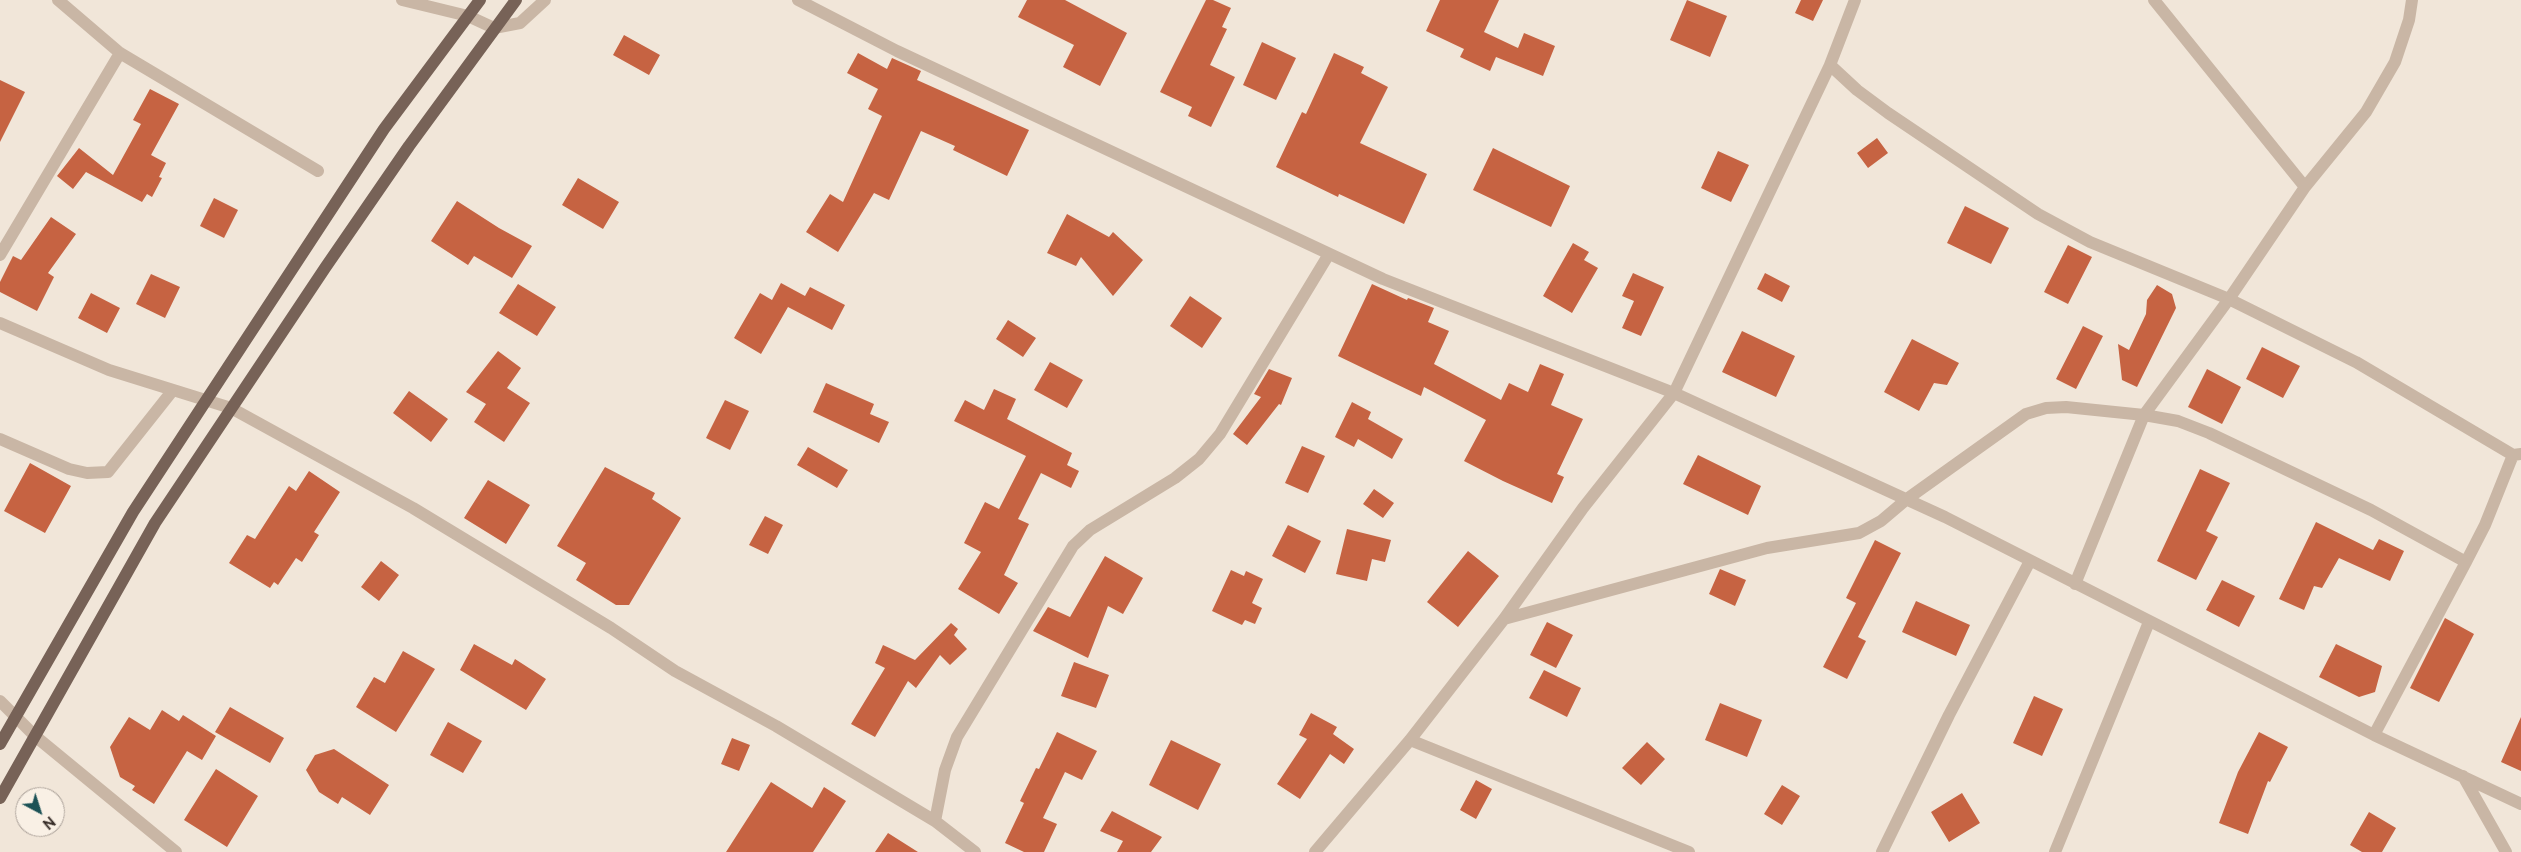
<!DOCTYPE html>
<html>
<head>
<meta charset="utf-8">
<style>
  body { margin:0 }
  #map { position:relative; width:2521px; height:852px; overflow:hidden; background:#f1e6d9; font-family:Raleway,sans-serif }
  canvas { display:block }
  .north { position:absolute; left:15px; top:787px; width:50px; height:50px; box-sizing:border-box; background:#f9f0e5; border:1px solid #aba199; border-radius:50%; rotate:140deg; font-size:14px; font-weight:700; line-height:20px; text-align:center; color:#352b26 }
  .north::after { content:''; display:block; margin:auto; width:18px; height:22px; background:#1c5256; clip-path:polygon(50% 0,100% 100%,50% 72%,0 100%) }
</style>
</head>
<body>
<div id="map">
<canvas width="2521" height="852"></canvas>
<div class="north">N</div>
</div>
<script>
const context = document.querySelector('canvas').getContext('2d');
context.lineJoin = 'round';
function paint(path, color) { context.fillStyle = color; context.fill(path, 'evenodd'); }
const toPath = rows => new Path2D(rows.map(r => 'M' + r).join(''));
function strokePath(path, color, width, dash) { context.strokeStyle = color; context.lineWidth = width; context.lineCap = dash ? 'butt' : 'round'; context.setLineDash(dash || []); context.stroke(path); }
paint(toPath([
  [1027,0,1065,0,1127,33,1100,86,1063,67,1074,45,1018,17],
  [1206,0,1213,0,1231,8,1222,27,1227,29,1210,65,1235,77,1211,127,1188,116,1192,107,1160,92],
  [1440,0,1499,0,1484,32,1518,48,1524,33,1555,46,1543,76,1496,57,1490,71,1460,57,1464,49,1426,31],
  [1687,0,1727,16,1710,57,1670,40],
  [1801,0,1823,0,1813,21,1795,13],
  [624,35,660,55,649,75,613,55],
  [1262,42,1296,58,1276,100,1243,85],
  [858,53,887,69,892,58,921,71,917,80,1029,130,1007,176,953,150,955,146,921,131,889,200,874,193,838,252,806,232,830,194,843,202,882,116,868,109,878,89,847,73],
  [1334,53,1364,67,1361,73,1388,87,1360,143,1427,174,1404,224,1339,194,1338,197,1276,167,1302,112,1306,114],
  [0,80,25,92,0,142],
  [150,89,179,104,151,155,166,163,159,177,162,178,152,197,147,194,142,202,86,172,73,189,57,176,79,148,113,175,141,124,133,120],
  [1877,138,1888,153,1868,168,1857,153],
  [1493,148,1570,186,1551,227,1473,190],
  [1718,151,1749,165,1731,202,1701,188],
  [578,178,619,202,603,229,562,205],
  [214,198,238,210,224,238,200,226],
  [457,201,499,228,532,246,512,278,474,256,468,265,431,241],
  [1965,206,2009,228,1991,264,1947,243],
  [1067,214,1109,237,1113,232,1143,260,1113,296,1081,257,1076,266,1047,253],
  [51,217,76,234,48,273,54,277,37,311,0,292,0,282,13,256,21,260],
  [1573,243,1589,252,1584,260,1598,268,1572,313,1543,296],
  [2068,245,2092,257,2068,304,2044,292],
  [1633,273,1664,287,1641,336,1622,328,1634,301,1622,296],
  [1765,273,1790,286,1782,302,1757,289],
  [151,274,180,287,165,318,136,304],
  [781,283,805,296,810,287,845,305,832,330,788,307,761,354,734,338,760,293,772,300],
  [518,284,556,307,537,336,499,313],
  [1372,284,1407,300,1408,298,1434,308,1428,322,1449,331,1434,364,1501,400,1509,383,1528,392,1540,364,1564,374,1551,405,1583,419,1557,474,1564,477,1552,503,1503,481,1464,461,1486,420,1424,387,1421,396,1338,356],
  [2157,285,2172,294,2176,308,2137,387,2122,380,2118,344,2129,350,2146,314,2147,300],
  [91,293,120,308,107,333,78,318],
  [1190,296,1222,318,1202,348,1170,326],
  [1008,320,1036,338,1023,357,996,339],
  [2083,326,2103,336,2076,389,2056,379],
  [1742,331,1795,356,1776,397,1722,372],
  [1912,339,1959,363,1947,385,1934,383,1919,411,1884,392],
  [2262,347,2300,366,2283,398,2246,379],
  [498,351,521,368,507,388,530,403,504,442,474,422,486,404,466,392],
  [1050,362,1083,380,1067,408,1034,390],
  [1269,369,1292,378,1281,405,1279,404,1247,445,1233,434,1261,397,1254,394],
  [2207,369,2241,387,2222,424,2188,407],
  [826,383,874,404,870,414,889,422,879,443,813,412],
  [994,389,1016,399,1007,419,1072,453,1067,465,1079,471,1071,488,1041,473,1018,519,1029,524,1004,575,1018,583,999,614,958,589,981,552,964,543,985,502,999,509,1026,456,954,421,965,400,984,410],
  [409,391,448,419,431,442,393,413],
  [725,400,749,411,730,450,706,438],
  [1352,402,1371,412,1368,419,1403,439,1392,459,1358,439,1354,447,1335,437],
  [1302,446,1325,456,1308,493,1285,483],
  [808,447,848,470,837,488,797,465],
  [1698,455,1761,486,1748,515,1683,484],
  [30,463,71,486,45,533,4,511],
  [605,467,655,493,652,499,681,518,629,605,616,605,576,580,586,563,557,546],
  [2200,469,2230,483,2206,531,2218,537,2196,580,2157,561],
  [309,471,340,492,314,532,319,535,302,562,296,558,278,585,274,582,270,588,229,563,247,535,255,539,289,486,296,491],
  [488,480,530,505,506,544,464,518],
  [1374,489,1394,503,1383,518,1363,504],
  [765,516,783,525,768,554,749,545],
  [2316,522,2373,550,2379,539,2404,551,2390,581,2339,558,2322,588,2314,586,2304,610,2279,599],
  [1288,525,1321,541,1305,573,1272,556],
  [1347,529,1391,540,1385,562,1372,559,1367,581,1336,574],
  [1875,540,1901,553,1858,637,1866,641,1847,679,1823,667,1856,603,1846,598],
  [1468,551,1499,576,1458,627,1427,602],
  [1105,556,1143,578,1123,614,1108,606,1088,658,1033,631,1048,607,1070,617],
  [381,561,399,575,379,601,361,587],
  [1720,569,1746,580,1735,606,1709,594],
  [1231,570,1244,576,1246,571,1263,579,1252,603,1262,608,1255,624,1245,620,1242,625,1212,611],
  [2222,580,2255,596,2239,627,2206,610],
  [1916,601,1970,625,1956,656,1902,632],
  [2445,618,2474,634,2439,702,2410,688],
  [1547,622,1573,635,1556,668,1530,655],
  [951,623,958,629,954,635,967,649,950,665,940,655,916,688,908,681,875,737,851,724,885,668,875,663,883,645,915,660],
  [474,644,512,665,515,659,546,679,526,710,460,670],
  [2336,644,2382,666,2375,692,2359,697,2319,677],
  [403,651,435,669,396,732,356,707,374,677,385,683],
  [1074,662,1109,675,1096,708,1061,696],
  [1544,670,1581,688,1567,717,1529,698],
  [2034,696,2063,709,2042,756,2013,743],
  [1720,703,1762,720,1747,757,1705,740],
  [230,707,284,738,270,763,215,732],
  [162,710,179,721,183,715,216,736,202,760,187,751,154,804,132,790,135,786,120,777,110,747,129,717,150,730],
  [1311,713,1337,727,1333,734,1354,749,1344,764,1330,754,1300,799,1277,784,1307,739,1299,735],
  [2521,717,2521,771,2501,762],
  [448,722,482,741,463,773,430,755],
  [1057,732,1097,751,1082,780,1065,772,1043,818,1057,824,1044,852,1024,852,1005,843,1024,803,1020,801,1036,768,1039,769],
  [2259,732,2288,747,2270,782,2268,781,2248,834,2219,823,2238,772],
  [732,738,750,745,739,771,721,764],
  [1171,740,1221,764,1198,810,1149,785],
  [1647,742,1665,759,1641,785,1622,768],
  [334,749,389,785,370,815,342,797,338,804,319,792,306,770,315,755],
  [216,769,258,796,227,847,184,820],
  [1476,780,1492,789,1476,819,1460,810],
  [771,782,812,808,824,787,846,801,813,852,726,852],
  [1782,785,1800,796,1782,825,1764,814],
  [1962,793,1980,823,1949,842,1931,812],
  [1112,811,1162,837,1151,852,1117,852,1123,841,1100,831],
  [2369,812,2396,828,2382,852,2362,852,2350,845],
  [888,833,918,852,875,852]
]), '#c66342');
strokePath(toPath([
  [58,0,120,53,318,171],
  [402,0,468,16,494,28,520,23,545,0],
  [798,0,897,51,1383,279,1674,393,1945,517,2374,735,2521,804],
  [2154,0,2305,187],
  [1830,65,1857,90,1888,113,2038,214,2090,242,2229,299,2356,362,2513,455,2521,454],
  [0,255,120,53],
  [0,323,109,370,231,408,413,508,611,628,675,671,776,726,935,821,975,852],
  [0,439,69,469,87,473,108,472,173,390],
  [2075,584,2144,415,2178,421,2209,433,2371,510,2466,562],
  [1504,619,1767,548,1859,533,1881,521,1907,499,2026,414,2046,408,2066,407,2144,415,2229,299,2305,187,2366,112,2395,62,2409,20,2412,0],
  [0,701,35,736,176,852],
  [2374,735,2466,562,2485,525,2513,455],
  [1410,740,1689,852],
  [2463,776,2506,852],
  [935,821,945,770,957,737,1073,546,1090,530,1175,478,1199,459,1220,434,1329,254],
  [1315,852,1410,740,1504,619,1583,508,1674,393,1830,65,1855,0],
  [1882,852,1949,715,2030,561],
  [2055,852,2149,622]
]), '#c9b6a5', 12);
strokePath(toPath([
  [0,744,133,512,384,129,480,0],
  [0,798,155,523,325,268,409,146,516,0]
]), '#776257', 12);
</script>
</body>
</html>
